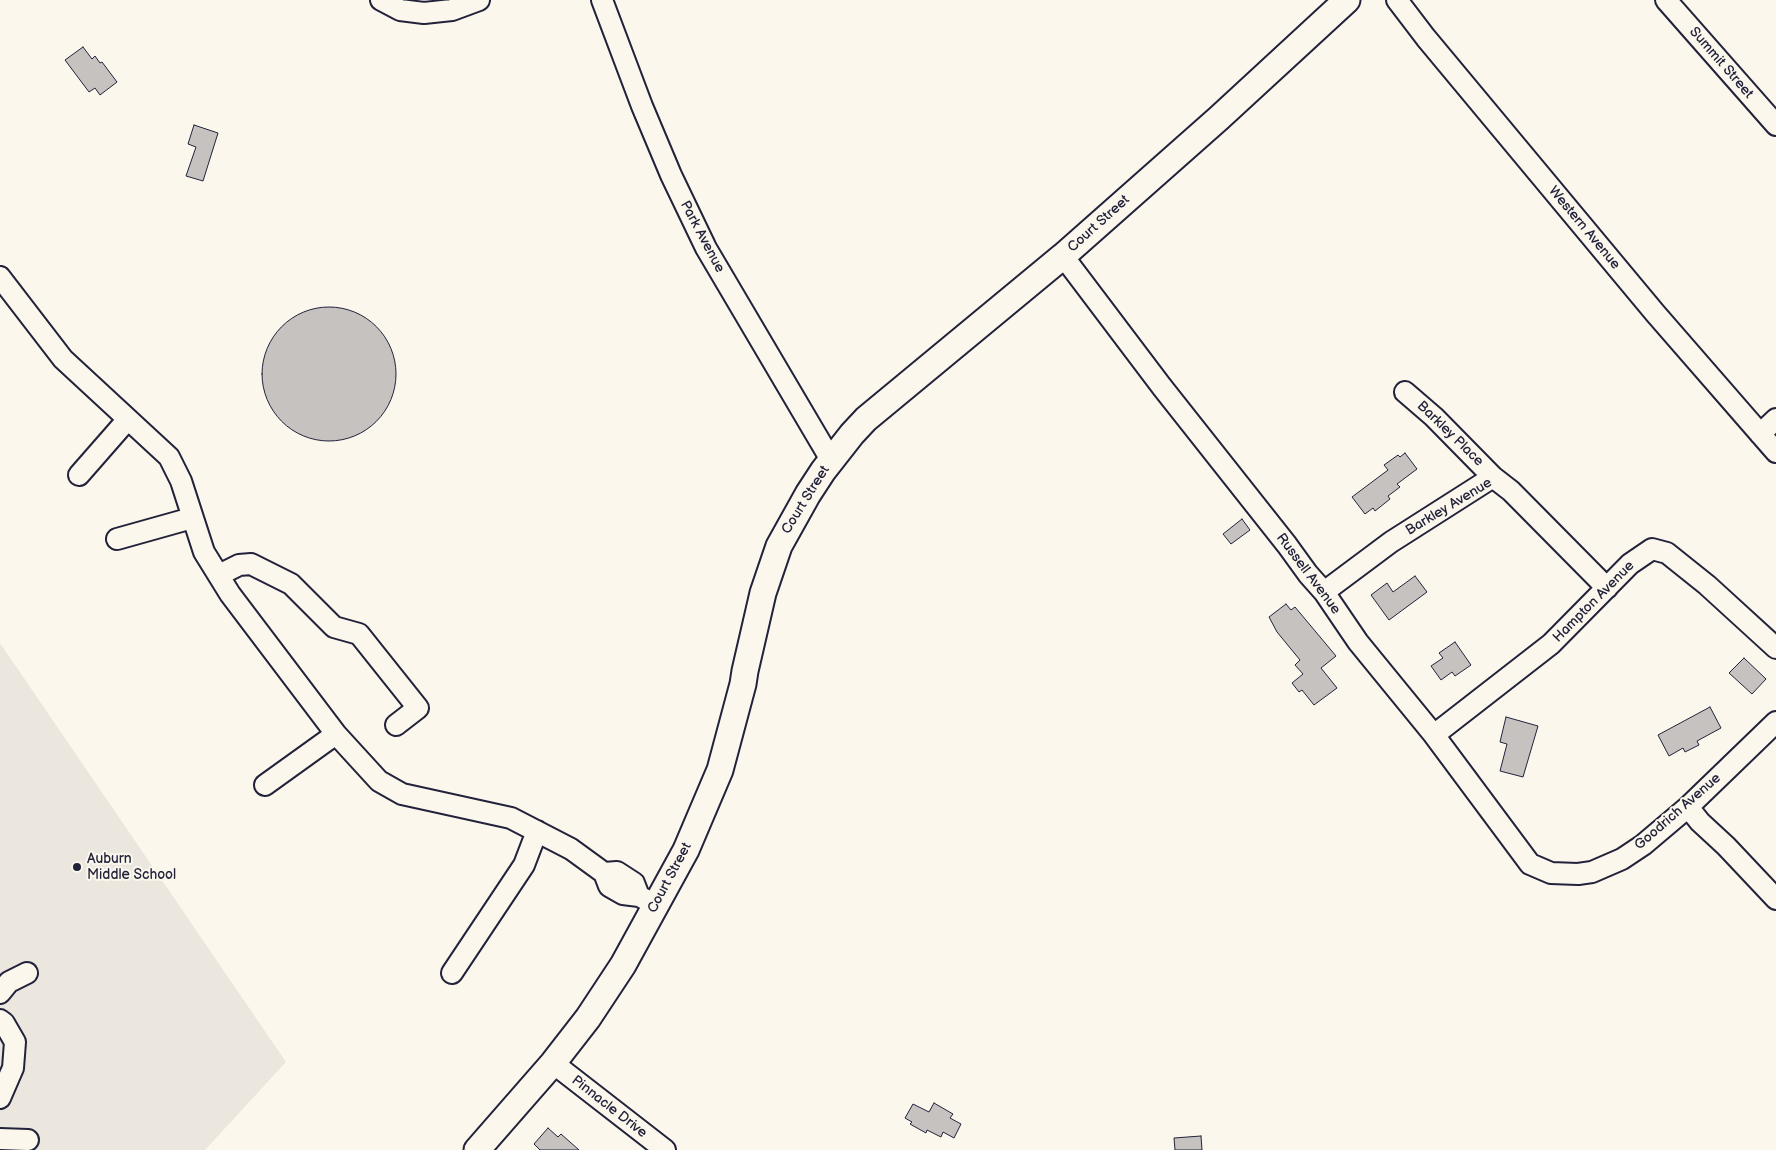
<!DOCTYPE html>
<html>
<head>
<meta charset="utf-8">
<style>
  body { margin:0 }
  canvas { display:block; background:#fbf7ec }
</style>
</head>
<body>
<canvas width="1776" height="1150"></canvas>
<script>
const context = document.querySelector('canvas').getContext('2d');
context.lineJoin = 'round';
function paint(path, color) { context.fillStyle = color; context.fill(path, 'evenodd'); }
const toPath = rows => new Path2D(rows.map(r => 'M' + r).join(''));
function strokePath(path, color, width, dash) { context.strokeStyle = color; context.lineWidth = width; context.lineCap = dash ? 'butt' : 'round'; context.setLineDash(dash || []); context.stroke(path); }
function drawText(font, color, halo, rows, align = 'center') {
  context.font = font + ' "Balsamiq Sans",sans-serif'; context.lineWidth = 4; context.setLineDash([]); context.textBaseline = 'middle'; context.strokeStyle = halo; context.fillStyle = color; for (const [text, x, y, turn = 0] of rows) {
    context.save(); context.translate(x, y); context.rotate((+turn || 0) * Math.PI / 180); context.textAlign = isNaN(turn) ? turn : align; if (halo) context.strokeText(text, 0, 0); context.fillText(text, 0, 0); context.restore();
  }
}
paint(toPath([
  [0,643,286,1062,205,1150,0,1150]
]), '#ebe7df');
const building = toPath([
  [83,47,92,59,95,56,100,63,102,62,117,82,100,95,95,88,89,92,65,60,83,47],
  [194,125,218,133,203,181,186,176,196,147,188,144,194,125],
  '262 374a67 67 0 1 1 134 0a67 67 0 1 1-134 0Z',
  [1405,453,1417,469,1397,484,1400,487,1388,496,1390,499,1375,511,1373,508,1365,514,1352,497,1388,470,1384,465,1398,455,1400,457,1405,453],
  [1242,519,1250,530,1231,544,1223,534,1242,519],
  [1415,576,1427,592,1389,620,1371,595,1387,583,1393,592,1415,576],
  [1286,604,1291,610,1295,607,1336,656,1321,668,1337,688,1314,705,1302,690,1299,692,1292,683,1303,674,1295,665,1300,660,1277,632,1269,617,1286,604],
  [1455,642,1471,665,1455,676,1452,672,1441,680,1431,666,1443,658,1439,653,1455,642],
  [1744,658,1766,679,1752,694,1729,673,1744,658],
  [1710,707,1721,728,1697,741,1699,745,1685,752,1683,748,1669,756,1658,735,1710,707],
  [1506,717,1538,726,1523,777,1500,771,1507,744,1500,742,1506,717],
  [934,1103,953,1114,950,1118,961,1124,954,1138,943,1132,941,1137,927,1130,926,1133,910,1124,912,1122,905,1118,913,1104,929,1112,934,1103],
  [548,1128,558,1137,561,1134,579,1150,540,1150,534,1144,548,1128],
  [1201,1136,1202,1150,1175,1150,1174,1138,1201,1136]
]);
paint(building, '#c6c2c0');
strokePath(building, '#22223b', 1);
const minor = toPath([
  [381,0,400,10,424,13,452,10,479,0],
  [602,0,642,106,671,175,706,248,831,460],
  [1397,0,1426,38,1655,313,1776,452],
  [1666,0,1776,125],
  [1063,256,1162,387,1287,545,1308,574,1324,592,1358,642,1434,735,1530,864,1551,873,1578,874,1592,872,1622,859,1643,845,1688,807,1776,722],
  [0,277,63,359,169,457,181,481,204,552,230,594,336,734,379,781,402,794,511,818,571,849,604,873,609,886,623,894,639,896,656,905],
  [1405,392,1434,417,1493,477],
  [1760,434,1776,419],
  [79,475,128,419],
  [117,539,192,518],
  [219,575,239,565,251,564,291,584,334,627,359,634,418,708,396,725],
  [1324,592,1391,542,1493,477,1511,491,1607,588],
  [1434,735,1551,644,1630,564,1652,549,1667,553,1707,585,1776,648],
  [265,785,336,734],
  [1688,807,1700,822,1726,846,1776,899],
  [604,873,617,872,634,883,639,896],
  [452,973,524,865,537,831],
  [0,993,9,982,27,973],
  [0,1020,4,1023,15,1042,13,1068,0,1098],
  [553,1063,665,1150],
  [0,1139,28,1140]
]);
const major = toPath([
  [477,1150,553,1063,588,1018,623,965,686,850,720,770,743,684,745,671,763,593,779,546,808,494,823,471,852,434,866,419,1063,256,1219,118,1347,0]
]);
strokePath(minor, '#22223b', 24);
strokePath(major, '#22223b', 29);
strokePath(minor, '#fbf7ec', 20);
strokePath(major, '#fbf7ec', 25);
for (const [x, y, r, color] of [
  [77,867,5,"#22223b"]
]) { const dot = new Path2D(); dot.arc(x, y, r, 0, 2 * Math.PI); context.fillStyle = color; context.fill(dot); strokePath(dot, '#fbf7ec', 2); }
drawText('14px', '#22223b', '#fbf7ec', [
  ["Summit Street",1721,63,49],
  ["Court Street",1099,224,-42],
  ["Western Avenue",1584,228,50],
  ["Park Avenue",702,237,62],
  ["Barkley Place",1450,434,44],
  ["Court Street",806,500,-58],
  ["Barkley Avenue",1449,507,-31],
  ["Russell Avenue",1308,574,53],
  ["Hampton Avenue",1594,602,-45],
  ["Goodrich Avenue",1678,812,-41],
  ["Court Street",670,878,-62],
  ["Pinnacle Drive",609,1107,38]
]);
drawText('14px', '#22223b', '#fbf7ec', [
  ["Auburn",87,859],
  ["Middle School",87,875]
], 'left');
</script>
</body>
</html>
